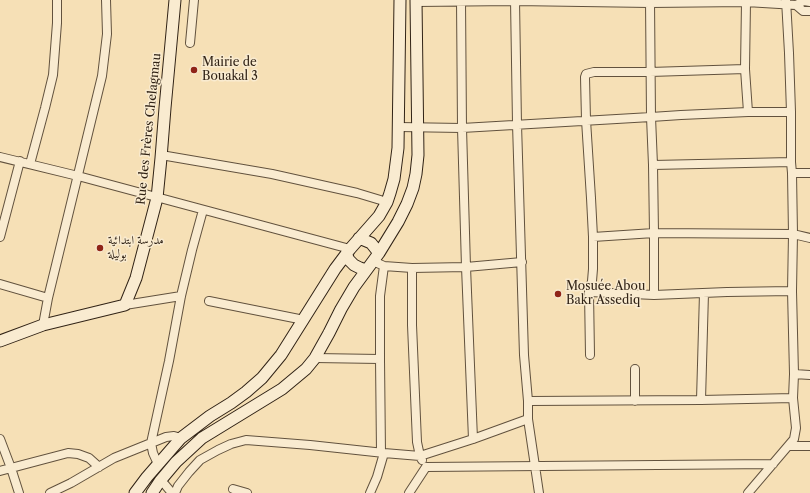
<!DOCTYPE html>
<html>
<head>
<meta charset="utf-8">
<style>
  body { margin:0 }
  canvas { display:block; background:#f6e0b6 }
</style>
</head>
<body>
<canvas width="810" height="493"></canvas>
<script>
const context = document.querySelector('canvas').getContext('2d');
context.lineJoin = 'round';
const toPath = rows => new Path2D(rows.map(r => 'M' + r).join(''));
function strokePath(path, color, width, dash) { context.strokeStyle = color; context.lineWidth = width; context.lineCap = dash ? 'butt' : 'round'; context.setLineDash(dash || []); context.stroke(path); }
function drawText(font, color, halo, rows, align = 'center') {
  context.font = font + ' "Libre Caslon Text",Amiri,serif'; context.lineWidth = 3; context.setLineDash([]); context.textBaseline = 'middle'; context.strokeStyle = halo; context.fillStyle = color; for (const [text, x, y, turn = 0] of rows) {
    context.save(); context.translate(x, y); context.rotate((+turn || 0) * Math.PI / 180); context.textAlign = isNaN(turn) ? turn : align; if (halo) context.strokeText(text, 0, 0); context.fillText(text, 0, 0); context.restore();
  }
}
const street = toPath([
  [461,0,462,128,466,267,473,439],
  [515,0,517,124,524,355,528,401,528,419,539,493],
  [650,0,651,117,653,165,654,233,654,295],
  [416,2,515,1,650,3,746,2,796,5,803,11,810,11],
  [746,2,745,69,748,112],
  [796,5,804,1,810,2],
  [190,43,194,0],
  [399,127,462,128,651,117,681,115,748,112,791,112],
  [161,155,272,174,357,193,387,202],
  [0,157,78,176,350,249],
  [30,164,45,108,53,75,57,23,57,0],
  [653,165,791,162],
  [792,173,810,173],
  [0,237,20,161],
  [593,237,654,233,793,234,810,238],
  [373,261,384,266,412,268,466,267,522,262],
  [412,268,412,325,417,442,420,456,422,460],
  [0,284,48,298],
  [589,292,654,295,727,292,792,291],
  [209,301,304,320],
  [125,305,181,296],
  [43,325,48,298,102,76,107,34,106,0],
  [590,355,589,292,592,281,593,269,593,237,591,198,586,120,585,77,586,74,594,72,650,72,745,69],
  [315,358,380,359],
  [794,374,810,375],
  [701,400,704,293],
  [528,401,701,400,793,398],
  [635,401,635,369],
  [0,439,11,468,19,493],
  [789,446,810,446],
  [381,453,380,359,380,296,384,266],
  [158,464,153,453,151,443,169,361,181,296,192,250,203,210],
  [426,467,773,464],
  [0,471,68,453,78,454,89,458,99,467],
  [161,480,172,493],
  [233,489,247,493],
  [50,493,71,483,114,458,166,437,174,436,181,438],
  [175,493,178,486,189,472,200,460,218,450,231,444,246,440,310,445,384,453,420,456,473,439,528,419],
  [370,493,377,477,384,453],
  [409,493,426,467],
  [748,493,794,439,796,428,793,398,794,374,792,291,793,234,792,173,791,162,791,112,789,53,786,0]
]);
const secondary = toPath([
  [359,238,371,243,379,253],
  [346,254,349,260,354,265,360,268,366,270],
  [0,341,43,325,125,305,136,278,157,198,161,158,165,108,175,0],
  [135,493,147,477,181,438,210,416,231,403,246,392,262,378,281,355,335,269,350,249,379,216,387,202,390,193,394,179,398,148,400,0],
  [152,493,160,481,176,462,202,438,282,389,306,369,315,358,329,333,341,309,354,287,379,253,398,222,407,204,413,188,416,174,418,155,416,0]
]);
strokePath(street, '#62523e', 10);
strokePath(secondary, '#312316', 13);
strokePath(street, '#f9ebd0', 8);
strokePath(secondary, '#f9ebd0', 11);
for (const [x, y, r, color] of [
  [194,70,4,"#8f2418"],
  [100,248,4,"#8f2418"],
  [558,294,4,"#8f2418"]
]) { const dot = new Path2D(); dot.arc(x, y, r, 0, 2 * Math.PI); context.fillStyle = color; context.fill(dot); strokePath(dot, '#f9ebd0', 1.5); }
drawText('12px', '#312316', '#f9ebd0', [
  ["Mairie de",202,63],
  ["Bouakal 3",202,77],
  ["مدرسة ابتدائية",108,241],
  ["بوليلة",108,255],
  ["Mosuée Abou",566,287],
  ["Bakr Assediq",566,301]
], 'left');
drawText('12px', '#312316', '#f9ebd0', [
  ["Rue des Frères Chelagmau",149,129,-84]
]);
</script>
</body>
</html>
